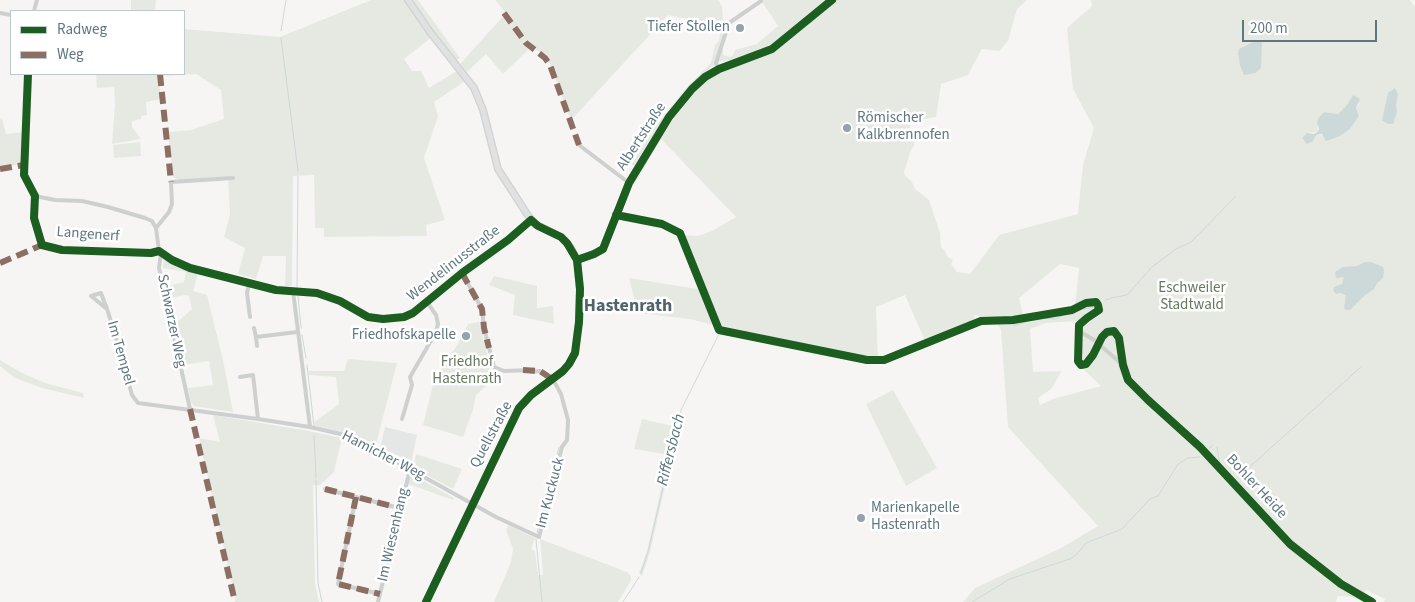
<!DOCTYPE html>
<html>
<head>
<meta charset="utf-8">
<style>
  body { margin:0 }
  #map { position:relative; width:1415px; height:602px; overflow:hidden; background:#f6f5f4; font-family:"Source Sans 3",sans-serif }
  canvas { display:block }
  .legend { position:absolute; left:10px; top:10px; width:175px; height:65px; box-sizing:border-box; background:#fff; border:1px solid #bfc9cd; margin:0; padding:6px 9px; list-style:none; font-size:15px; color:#5f7781 }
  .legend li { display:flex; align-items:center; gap:10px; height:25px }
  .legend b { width:25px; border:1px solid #bfc9cd }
  .scale { position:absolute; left:1242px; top:20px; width:135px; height:22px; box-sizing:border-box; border:2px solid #5f7781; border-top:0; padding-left:6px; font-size:15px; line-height:18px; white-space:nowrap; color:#5f7781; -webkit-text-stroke:4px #fff; paint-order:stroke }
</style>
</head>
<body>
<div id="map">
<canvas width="1415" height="602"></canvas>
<ul class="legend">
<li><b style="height:6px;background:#1b5e20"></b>Radweg</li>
<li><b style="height:6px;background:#8d6e63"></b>Weg</li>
</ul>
<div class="scale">200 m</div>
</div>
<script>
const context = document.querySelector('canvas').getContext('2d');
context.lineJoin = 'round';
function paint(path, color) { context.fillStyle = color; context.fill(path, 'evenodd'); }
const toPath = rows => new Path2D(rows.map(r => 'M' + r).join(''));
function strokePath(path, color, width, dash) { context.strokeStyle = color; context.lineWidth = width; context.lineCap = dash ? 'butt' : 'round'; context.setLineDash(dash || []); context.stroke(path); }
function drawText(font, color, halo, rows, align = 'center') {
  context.font = font + ' "Source Sans 3",sans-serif'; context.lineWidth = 5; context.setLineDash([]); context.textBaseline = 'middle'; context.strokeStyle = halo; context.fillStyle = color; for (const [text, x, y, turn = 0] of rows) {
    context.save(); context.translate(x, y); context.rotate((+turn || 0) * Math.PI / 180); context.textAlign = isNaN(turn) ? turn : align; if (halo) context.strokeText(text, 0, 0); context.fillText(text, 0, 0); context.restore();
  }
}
paint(toPath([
  [385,427,417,435,411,463,407,464,405,463,406,460,389,451,387,453,380,449]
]), '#e5e7e6');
paint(toPath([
  [131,0,156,0,155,11,131,11],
  [371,0,405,0,432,37,404,59,412,71,421,71,429,88,457,71,465,81,434,102,438,116,424,158,445,220,426,225,427,236,324,237,324,228,315,228,314,175,293,176,292,286,285,286,286,256,263,256,256,279,238,274,245,248,224,237,230,215,228,179,178,180,173,177,168,132,191,130,224,119,221,90,196,74,162,76,161,74,184,74,184,29,280,37],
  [412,0,418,0,460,58,456,60,435,34],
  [495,0,718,0,722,6,723,21,697,21,668,15,574,117,570,118,550,64,546,58,532,46,503,74,486,54,467,72,460,64,506,13],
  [761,0,1027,0,1017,9,1008,41,999,51,982,49,968,75,941,84,936,117,910,122,910,131,915,138,914,146,911,150,904,172,905,175,912,182,915,189,929,200,940,233,941,247,945,251,947,256,953,260,951,264,957,272,970,274,999,235,1078,214,1083,165,1094,128,1073,89,1067,28,1092,6,1091,0,1410,0,1415,7,1415,602,1384,602,1385,599,1366,590,1363,598,1372,602,1364,602,1352,597,1338,596,1336,602,963,602,975,588,1061,548,1098,526,1008,427,1001,330,998,325,988,323,976,314,973,321,925,341,905,295,876,307,878,360,724,329,721,327,690,319,638,313,629,278,704,290,683,238,685,235,698,236,712,231,736,217,661,139,634,185,632,183,664,130,694,93,707,80,720,72,732,68,729,60,718,62,723,46,723,55,730,57,733,55,735,50,757,44,778,26],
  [1353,95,1359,104,1356,108,1359,116,1350,129,1340,136,1316,135,1307,133,1317,132,1319,117,1324,112,1338,114,1348,105],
  [1060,264,1079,268,1075,306,1024,318,1019,298],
  [1077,321,1076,362,1101,386,1053,399,1040,405,1038,398,1051,389,1062,371,1033,372,1030,329,1046,323],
  [723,25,725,31,715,65,711,67,690,88,657,128,634,166,632,164,655,127,688,86,711,63,715,45,719,41,721,26],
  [96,74,158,74,161,99,146,102,147,115,141,116,141,119,132,121,132,127,141,139,112,144,115,105,114,87,97,88],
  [2,118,6,134,23,132,21,164,0,168,0,119],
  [140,142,141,156,114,158,113,145],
  [165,259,178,267,198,273,193,291,207,295,223,360,233,412,194,406,191,402,188,388,213,385,209,361,183,365,175,324,192,309,189,296,185,295,170,298,167,286,184,282,186,272,163,268,163,262],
  [494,276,537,286,537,308,553,306,554,324,513,315,515,295,489,285],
  [479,322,491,370,489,384,476,395,473,410,463,437,423,425,435,377,458,344,468,324],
  [348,359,397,363,376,444,373,446,346,433,316,426,313,423,339,404,336,377,309,375,308,371,344,371],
  [0,360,22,373,45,383,83,393,84,398,42,388,15,378,0,366],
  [893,390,937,468,906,486,866,404],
  [213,415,309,431,342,438,334,472,320,485,313,485,315,584,319,602,236,602,199,438,220,442],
  [642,419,673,426,667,452,664,454,634,449],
  [672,441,675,442,650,552,642,576,639,573,647,551],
  [416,454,462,469,453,489,413,468],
  [411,475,413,475,454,498,453,500,408,484],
  [508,525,535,538,531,549,535,551,538,575,543,575,540,539,627,572,631,576,631,581,618,602,494,602,511,562,513,549,506,530]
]), '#e6e9e2');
paint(toPath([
  [1257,40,1262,43,1261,68,1255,73,1244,75,1240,65,1238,54,1239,49],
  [1395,88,1398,94,1396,105,1397,112,1393,124,1388,124,1382,120,1388,93],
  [1353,95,1360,99,1356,108,1359,116,1350,129,1340,136,1326,141,1322,134,1316,135,1313,141,1307,144,1302,138,1307,133,1314,134,1317,132,1319,129,1317,122,1319,117,1324,112,1338,114,1347,105],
  [1365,262,1371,262,1383,267,1384,271,1383,278,1377,283,1374,289,1365,295,1350,310,1346,310,1344,308,1346,295,1340,293,1336,294,1333,290,1334,287,1342,284,1344,277,1336,278,1335,272,1343,267,1357,266]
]), '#cdd8d9');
strokePath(toPath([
  [281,31,286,0],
  [281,38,298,171],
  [297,288,298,176],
  [298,296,301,328],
  [1106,300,1111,298,1127,295,1152,267,1176,249,1191,242,1236,196],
  [990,323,1016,325,1038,318,1055,319,1070,312,1093,307],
  [724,328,877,359,886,358,979,320],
  [302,335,306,358],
  [307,365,314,426],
  [314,435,316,478],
  [1217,447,1220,465,1227,474],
  [1210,448,1213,445],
  [316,480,318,583,322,602],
  [1234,481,1362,366],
  [537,533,559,447],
  [536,539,542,602],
  [641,573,648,552,681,410,719,334],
  [623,602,639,577],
  [972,602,1010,579,1070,559,1077,554,1086,543,1122,529,1150,499,1158,496,1178,464,1188,458,1200,457]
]), '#cdd8d9', 1);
const secondary = toPath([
  [408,0,430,32,474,88,483,110,498,169,527,214,535,224,561,237,571,248,577,260,580,289,579,322,575,353,569,364,563,371,531,395,519,408,426,602],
  [577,260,594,254,603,249,629,183,669,117,692,89,705,77,719,69,772,49,832,0]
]);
strokePath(secondary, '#cfd2d3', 8);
strokePath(toPath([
  [34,11,37,0],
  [0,13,11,15],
  [719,69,716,63,729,23,761,1],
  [28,74,24,175,35,196,34,218,42,245,62,250,151,253],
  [579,145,629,183],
  [233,178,171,182,172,204,169,212,156,228,159,251,172,260,190,268,276,290,317,293,340,301,365,316,374,319,393,319,413,313,462,273,508,240,531,220],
  [35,196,55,200,82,201,108,207,145,218,152,221,156,228],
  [161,253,159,268,190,409],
  [249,283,247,293,250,317],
  [293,291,310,427],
  [107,309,91,296,101,293,107,309,115,334,132,395,138,403,258,419,310,427,345,435,361,442,496,517,539,537,562,447,567,440,568,420,561,394,555,383,540,371,531,372,531,370,504,371,494,367,484,328,482,309,462,273],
  [1092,314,1082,321,1079,325,1078,361,1081,365,1088,361,1102,337,1107,332,1114,331,1119,338,1123,365,1128,380,1148,400,1200,447,1290,544,1341,584,1372,602],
  [254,328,256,337,297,332],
  [1079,331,1094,340,1123,365],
  [256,337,257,346],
  [240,377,253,375,258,419],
  [402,419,412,385,410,377,436,332,438,324,436,315,427,302],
  [325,489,399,508],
  [356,497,338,584,380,594],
  [378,602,410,469]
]), '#cecfcf', 4);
strokePath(secondary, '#e1e1e2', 5.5);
strokePath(toPath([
  [504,13,526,43,545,58,550,65,579,145],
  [160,74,171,182],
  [0,169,24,165],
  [0,263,42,245],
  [462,273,482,309,484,328,489,348],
  [523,370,540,371,552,379],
  [190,409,235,602],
  [325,489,399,508],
  [356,497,338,584,380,594]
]), '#8d6e63', 6, [12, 6]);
strokePath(toPath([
  [28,74,24,175,35,196,34,218,42,245],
  [616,215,662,224,680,233,719,330,867,360,884,360,981,321,1013,320,1072,310,1086,303,1096,302,1098,305,1099,310,1087,318,1079,325,1078,361,1081,365,1086,364,1093,355,1102,337,1107,332,1114,331,1119,338,1123,365,1128,380,1148,400,1200,447,1290,544,1341,584,1372,602],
  [42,245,62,250,151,253,159,251,172,260,190,268,276,290,317,293,340,301,368,317,383,319,404,317,413,313,462,273,508,240,531,220,538,226,561,237,567,243,577,260,580,289,579,322,575,353,569,364,563,371,531,395,519,408,426,602],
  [577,260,594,254,603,249,629,183,669,117,692,89,705,77,719,69,772,49,832,0]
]), '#1b5e20', 8);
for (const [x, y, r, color] of [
  [740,28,5,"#94a3a9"],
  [847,128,5,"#94a3a9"],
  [466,336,5,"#94a3a9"],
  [861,518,5,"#94a3a9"]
]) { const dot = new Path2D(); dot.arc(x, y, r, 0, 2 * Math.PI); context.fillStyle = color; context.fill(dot); strokePath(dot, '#fff', 2); }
drawText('15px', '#5f7781', '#fff', [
  ["Tiefer Stollen",730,28],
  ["Römischer",857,119,"left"],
  ["Kalkbrennofen",857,136,"left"],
  ["Friedhofskapelle",456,336],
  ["Marienkapelle",871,509,"left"],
  ["Hastenrath",871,526,"left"]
], 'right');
drawText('15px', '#5f7781', '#fff', [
  ["Albertstraße",642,137,-57],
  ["Langenerf",88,235,4],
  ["Wendelinusstraße",454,264,-38],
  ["Schwarzer Weg",171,321,78],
  ["Im Tempel",120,353,74],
  ["Quellstraße",492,435,-62],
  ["Hamicher Weg",383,456,27],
  ["Bohler Heide",1256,487,47],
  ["Im Kuckuck",551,493,-75],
  ["Im Wiesenhang",394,535,-77]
]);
drawText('15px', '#66785e', '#fff', [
  ["Eschweiler",1192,289],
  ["Stadtwald",1192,306],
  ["Friedhof",467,363],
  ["Hastenrath",467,380]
]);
drawText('italic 16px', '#5a787c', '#fff', [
  ["Riffersbach",672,450,-76]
]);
drawText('bold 18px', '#51636b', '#fff', [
  ["Hastenrath",628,307]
]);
</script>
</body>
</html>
